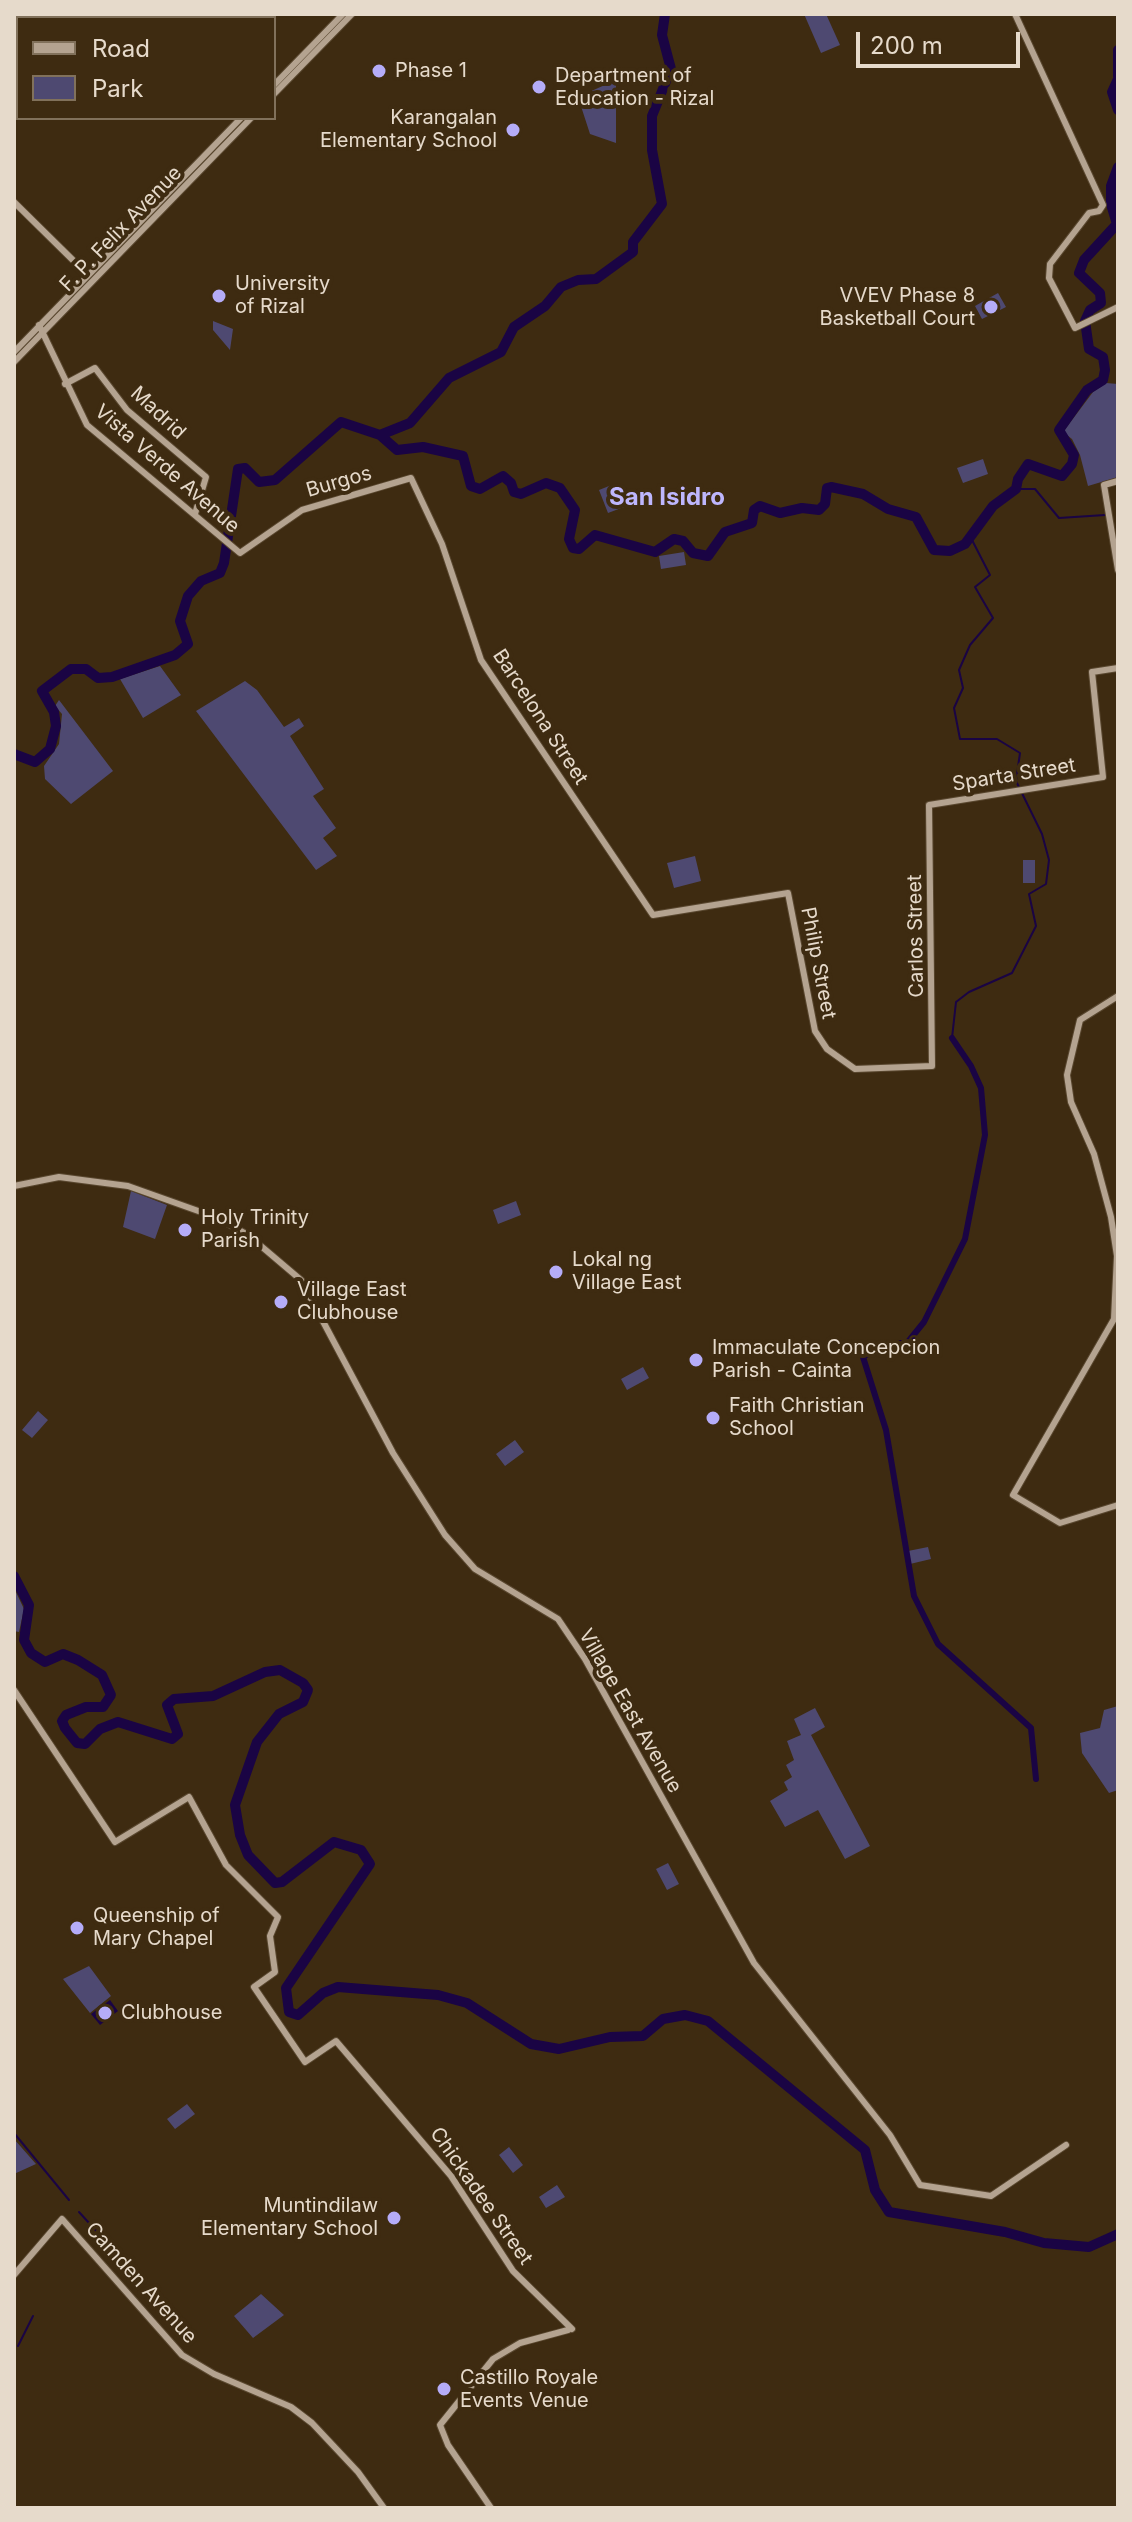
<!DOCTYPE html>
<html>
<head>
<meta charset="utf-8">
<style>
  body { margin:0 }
  #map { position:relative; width:1132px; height:2522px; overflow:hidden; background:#3e2b11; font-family:Inter,sans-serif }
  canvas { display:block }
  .frame { position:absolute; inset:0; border:16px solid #e6dacb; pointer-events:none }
  .legend { position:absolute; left:16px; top:16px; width:260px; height:104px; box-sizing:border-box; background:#3e2b11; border:2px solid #81715b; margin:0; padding:10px 14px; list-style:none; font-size:24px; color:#e6dacb }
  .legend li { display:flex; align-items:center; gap:16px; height:40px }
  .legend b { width:40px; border:2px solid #81715b }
  .scale { position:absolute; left:856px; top:32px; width:164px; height:36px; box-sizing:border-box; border:4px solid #e6dacb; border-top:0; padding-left:10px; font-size:24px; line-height:28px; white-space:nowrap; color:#e6dacb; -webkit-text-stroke:6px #3e2b11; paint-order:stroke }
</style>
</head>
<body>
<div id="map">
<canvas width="1132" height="2522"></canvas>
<div class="frame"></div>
<ul class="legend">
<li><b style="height:10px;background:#b4a390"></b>Road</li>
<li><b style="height:22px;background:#4e4971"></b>Park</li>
</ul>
<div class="scale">200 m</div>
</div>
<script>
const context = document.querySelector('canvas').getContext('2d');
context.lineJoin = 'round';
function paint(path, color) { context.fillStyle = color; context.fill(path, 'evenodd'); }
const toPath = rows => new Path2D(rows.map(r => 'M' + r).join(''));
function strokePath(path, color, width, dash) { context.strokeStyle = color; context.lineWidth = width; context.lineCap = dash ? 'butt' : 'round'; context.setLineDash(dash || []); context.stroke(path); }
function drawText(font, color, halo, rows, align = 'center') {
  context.font = font + ' Inter,sans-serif'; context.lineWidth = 8; context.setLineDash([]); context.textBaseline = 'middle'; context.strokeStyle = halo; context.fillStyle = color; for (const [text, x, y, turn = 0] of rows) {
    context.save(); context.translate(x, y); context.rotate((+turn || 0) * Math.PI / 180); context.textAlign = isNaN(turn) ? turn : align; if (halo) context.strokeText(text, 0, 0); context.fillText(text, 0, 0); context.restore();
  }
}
paint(toPath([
  [804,14,826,14,840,45,821,53],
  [616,80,616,143,590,134,578,97],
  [998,293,1006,307,982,319,975,306],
  [213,321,233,329,230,350,213,330],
  [1106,383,1118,384,1118,477,1088,486,1080,455,1072,439,1063,432,1093,392],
  [983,459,988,474,963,483,957,468],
  [614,484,624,507,608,513,599,490],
  [684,552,686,565,661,569,659,556],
  [160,666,181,695,143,718,120,679],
  [245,681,257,690,284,727,299,718,304,726,290,736,324,789,313,796,336,828,323,838,337,856,316,870,196,711],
  [59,700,113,771,71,804,45,779,44,766,59,744,62,714,55,706],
  [695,856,701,881,674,888,667,863],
  [1023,860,1035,860,1035,883,1023,883],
  [131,1191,167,1205,155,1239,123,1227],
  [516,1201,521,1215,498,1224,493,1210],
  [643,1367,649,1378,627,1390,621,1379],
  [38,1411,48,1420,32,1438,22,1430],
  [515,1440,524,1452,505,1466,496,1454],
  [928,1547,931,1559,910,1564,908,1551],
  [14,1588,24,1609,19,1632,14,1631],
  [1118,1706,1118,1790,1109,1793,1082,1753,1080,1733,1100,1728,1104,1710],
  [815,1708,825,1727,811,1735,870,1846,845,1859,818,1810,785,1827,770,1801,788,1790,784,1782,792,1777,786,1765,794,1760,787,1741,801,1735,794,1719],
  [668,1863,679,1884,667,1890,656,1869],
  [89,1966,111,1996,90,2013,63,1979],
  [187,2104,195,2114,175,2129,167,2119],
  [14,2139,36,2164,14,2174],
  [509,2147,523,2165,513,2173,499,2155],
  [557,2185,565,2197,546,2208,539,2197],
  [261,2294,284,2315,253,2338,234,2316]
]), '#4e4971');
paint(toPath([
  [110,2000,118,2011,100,2025,91,2014]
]), '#1a0444');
strokePath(toPath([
  [1016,489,1035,489,1059,518,1105,515],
  [952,1038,956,1002,969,992,1012,973,1036,926,1029,894,1046,884,1049,860,1042,834,1016,781,1020,753,997,739,960,739,954,708,963,688,959,670,970,645,993,618,975,587,990,575,972,540],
  [14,2133,69,2200],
  [79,2212,122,2259],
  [18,2346,33,2316]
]), '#1a0444', 2);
strokePath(toPath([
  [952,1038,971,1066,981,1088,985,1135,965,1239,924,1322,907,1343,888,1343,863,1357,886,1430,914,1596,938,1644,1031,1728,1036,1779]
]), '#1a0444', 6);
strokePath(toPath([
  [1118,50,1118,76],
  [1118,79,1112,92,1118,110],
  [380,435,410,423,449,378,501,352,514,327,545,306,561,287,578,280,596,279,633,252,633,242,662,204,652,150,652,116,671,69,662,35,665,14],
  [14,754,35,762,50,749,56,726,54,712,42,691,71,669,86,669,98,678,112,677,175,655,188,644,180,621,188,596,201,581,220,573,224,563,238,469,245,468,259,482,275,480,341,422,380,435,397,450,423,447,463,456,471,486,480,489,503,476,511,483,514,492,521,494,546,483,560,488,575,510,569,539,573,548,579,549,595,535,655,552,674,539,683,541,693,553,708,556,725,532,752,523,754,510,760,506,780,513,802,508,819,510,825,504,827,488,831,487,863,494,888,509,916,517,934,550,950,551,965,544,993,506,1016,489,1018,479,1028,464,1062,476,1072,464,1074,455,1059,430,1087,390,1103,380,1105,370,1103,357,1089,349,1085,321,1090,310,1101,303,1100,293,1079,273,1084,260,1117,224,1111,204,1111,186,1118,167],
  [14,1576,29,1605,24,1640,31,1653,45,1662,63,1654,78,1660,102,1675,111,1695,103,1707,86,1707,66,1715,62,1721,65,1728,77,1743,85,1744,100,1729,118,1722,172,1739,178,1734,167,1705,174,1699,213,1696,265,1672,280,1670,303,1683,308,1690,303,1702,279,1714,257,1742,235,1805,240,1835,248,1855,275,1883,282,1882,334,1842,361,1850,370,1864,286,1988,289,2012,298,2015,323,1993,338,1987,438,1995,467,2003,531,2044,559,2049,610,2037,643,2036,663,2019,685,2015,708,2021,865,2150,875,2190,889,2212,1005,2232,1044,2243,1089,2247,1118,2234]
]), '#1a0444', 10);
const secondary = toPath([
  [1015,14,1103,205,1099,211,1089,213,1050,264,1049,278,1075,328,1118,307],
  [274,85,343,14],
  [274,94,352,14],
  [14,202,88,275],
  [39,325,87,425,240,553,302,510,411,478,442,544,481,660,653,915,788,893,815,1031,827,1049,855,1069,932,1066,929,805,1103,777,1092,672,1118,668],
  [14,352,241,118],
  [14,362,251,118],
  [65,384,95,368,127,410,206,477,195,514],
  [1118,481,1104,485,1118,570],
  [1118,996,1080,1020,1067,1075,1071,1102,1094,1154,1111,1217,1117,1256,1114,1319,1013,1495,1060,1523,1118,1505],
  [14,1186,59,1177,128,1186,218,1218,248,1235,301,1280,393,1453,445,1535,475,1569,558,1619,585,1659,754,1963,890,2135,920,2185,991,2196,1066,2145],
  [14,1690,115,1842,189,1797,226,1865,278,1917,270,1936,275,1972,254,1987,305,2062,336,2041,451,2176,513,2271,572,2329],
  [14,2275,62,2219,182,2355,214,2374,291,2407,312,2423,358,2472,384,2508],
  [491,2508,448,2445,440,2425,493,2359,520,2343,568,2330]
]);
strokePath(secondary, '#59472f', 8);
strokePath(secondary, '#b4a390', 6);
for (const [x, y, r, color] of [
  [379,71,8,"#b5acf8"],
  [539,87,8,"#b5acf8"],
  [513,130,8,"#b5acf8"],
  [219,296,8,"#b5acf8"],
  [991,307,8,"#b5acf8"],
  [185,1230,8,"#b5acf8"],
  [556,1272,8,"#b5acf8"],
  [281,1302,8,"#b5acf8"],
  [696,1360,8,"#b5acf8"],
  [713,1418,8,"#b5acf8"],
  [77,1928,8,"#b5acf8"],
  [105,2013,8,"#b5acf8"],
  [394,2218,8,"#b5acf8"],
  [444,2389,8,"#b5acf8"]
]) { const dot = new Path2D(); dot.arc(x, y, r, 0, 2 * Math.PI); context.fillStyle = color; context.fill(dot); strokePath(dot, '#3e2b11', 3); }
drawText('20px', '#e6dacb', '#3e2b11', [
  ["Phase 1",395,71],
  ["Department of",555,76],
  ["Education - Rizal",555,99],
  ["Karangalan",497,118,"right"],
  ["Elementary School",497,141,"right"],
  ["University",235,284],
  ["of Rizal",235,307],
  ["VVEV Phase 8",975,296,"right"],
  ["Basketball Court",975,319,"right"],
  ["Holy Trinity",201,1218],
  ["Parish",201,1241],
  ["Lokal ng",572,1260],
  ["Village East",572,1283],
  ["Village East",297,1290],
  ["Clubhouse",297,1313],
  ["Immaculate Concepcion",712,1348],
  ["Parish - Cainta",712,1371],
  ["Faith Christian",729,1406],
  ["School",729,1429],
  ["Queenship of",93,1916],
  ["Mary Chapel",93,1939],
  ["Clubhouse",121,2013],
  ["Muntindilaw",378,2206,"right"],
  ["Elementary School",378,2229,"right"],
  ["Castillo Royale",460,2378],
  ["Events Venue",460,2401]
], 'left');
drawText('20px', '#e6dacb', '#3e2b11', [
  ["F. P. Felix Avenue",121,229,-46],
  ["Madrid",158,413,43],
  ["Vista Verde Avenue",167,469,41],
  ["Burgos",339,482,-16],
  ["Barcelona Street",540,717,57],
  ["Sparta Street",1014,775,-9],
  ["Carlos Street",916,936,-91],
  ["Philip Street",818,963,79],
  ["Village East Avenue",630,1711,60],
  ["Chickadee Street",481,2196,55],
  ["Camden Avenue",141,2283,48]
]);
drawText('bold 24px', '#beb6fd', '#3e2b11', [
  ["San Isidro",667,498]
]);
</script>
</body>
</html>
